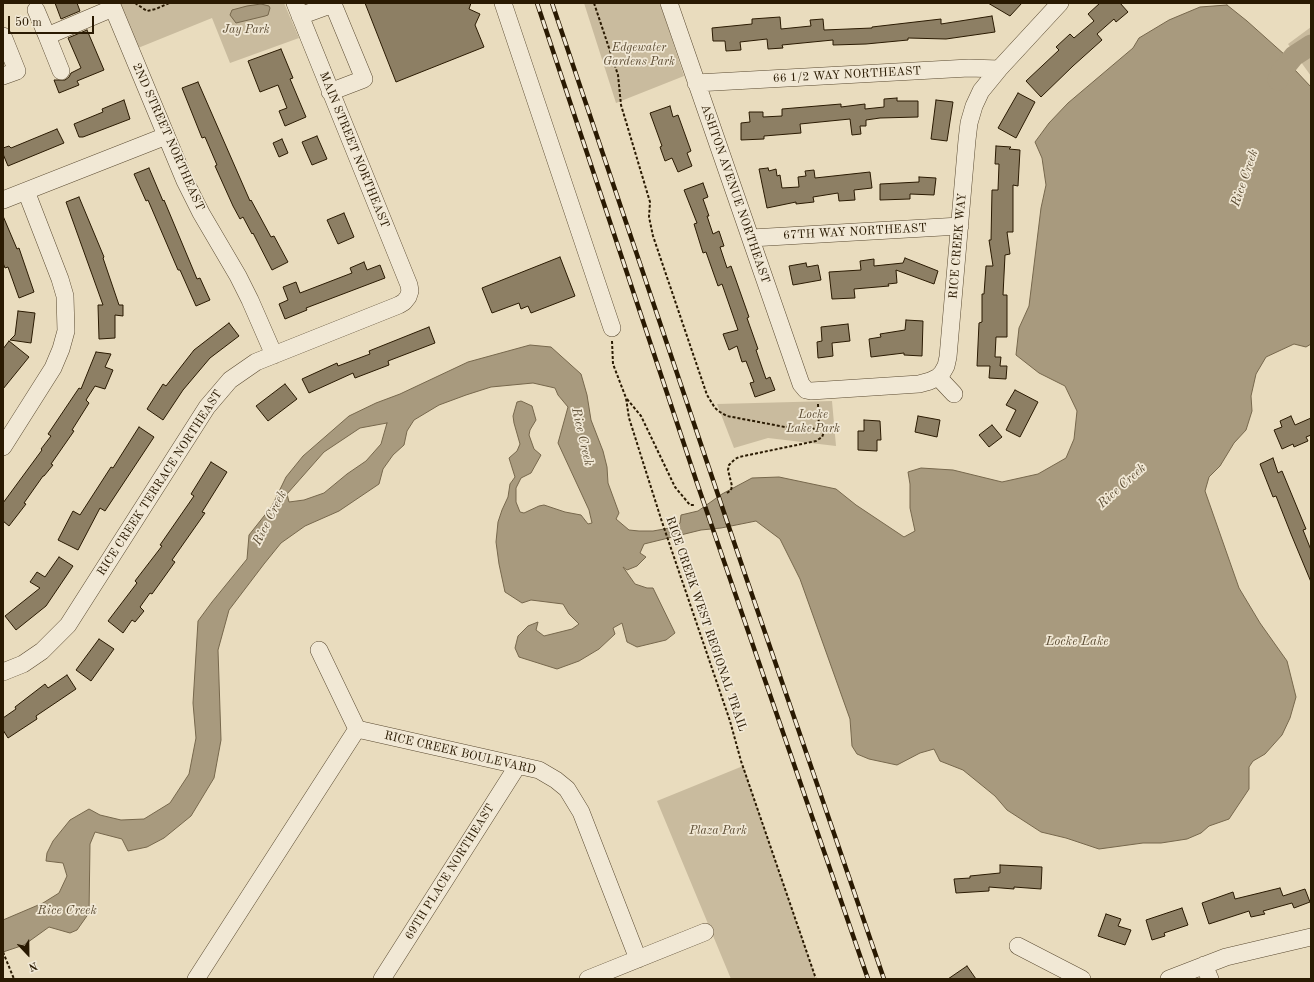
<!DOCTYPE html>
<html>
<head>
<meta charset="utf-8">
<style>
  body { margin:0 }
  #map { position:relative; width:1314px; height:982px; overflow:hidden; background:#e9dcbe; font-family:"Old Standard TT",serif }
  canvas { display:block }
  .frame { position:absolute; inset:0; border:4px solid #2a1a02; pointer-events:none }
  .north { position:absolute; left:8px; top:934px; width:40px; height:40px; -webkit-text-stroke:3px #f1e8d5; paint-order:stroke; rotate:158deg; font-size:11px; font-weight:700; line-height:16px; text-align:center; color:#2a1a02 }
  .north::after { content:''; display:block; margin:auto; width:14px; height:18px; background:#2a1a02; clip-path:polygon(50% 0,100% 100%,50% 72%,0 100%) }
  .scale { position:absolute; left:8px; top:16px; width:86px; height:18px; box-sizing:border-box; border:2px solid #2a1a02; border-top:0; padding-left:5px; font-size:12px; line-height:14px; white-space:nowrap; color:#2a1a02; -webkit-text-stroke:3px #f1e8d5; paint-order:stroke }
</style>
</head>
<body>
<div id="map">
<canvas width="1314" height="982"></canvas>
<div class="frame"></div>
<div class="north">N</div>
<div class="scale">50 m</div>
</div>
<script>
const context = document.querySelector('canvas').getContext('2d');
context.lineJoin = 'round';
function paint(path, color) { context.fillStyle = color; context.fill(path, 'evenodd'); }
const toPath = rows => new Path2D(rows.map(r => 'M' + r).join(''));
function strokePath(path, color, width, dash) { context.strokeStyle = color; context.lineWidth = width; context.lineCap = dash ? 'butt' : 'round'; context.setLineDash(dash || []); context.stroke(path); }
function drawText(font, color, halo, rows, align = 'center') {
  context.font = font + ' "Old Standard TT",serif'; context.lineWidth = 3.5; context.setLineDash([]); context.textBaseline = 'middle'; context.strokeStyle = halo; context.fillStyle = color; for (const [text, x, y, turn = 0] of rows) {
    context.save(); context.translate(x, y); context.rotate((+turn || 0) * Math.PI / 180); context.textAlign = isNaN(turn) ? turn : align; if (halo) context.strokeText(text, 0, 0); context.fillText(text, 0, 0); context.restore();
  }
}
paint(toPath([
  [119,3,284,3,299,38,230,63,212,18,138,48],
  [584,3,660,3,684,76,616,103],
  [1311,27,1311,76,1288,44],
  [832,401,836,446,768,438,734,448,717,404],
  [743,766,816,979,731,979,657,801]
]), '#c9bb9e');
const water = toPath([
  [261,4,269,6,270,8,268,15,265,16,236,23,230,15,232,10,247,6,261,4],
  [1227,5,1247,21,1285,55,1291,52,1298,62,1293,66,1295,70,1311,87,1311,344,1306,347,1294,344,1266,357,1256,374,1251,396,1252,411,1246,430,1234,443,1220,466,1209,477,1205,491,1239,588,1260,623,1287,661,1296,697,1290,718,1282,735,1265,754,1253,761,1249,767,1249,789,1229,819,1209,826,1201,833,1187,839,1161,843,1143,843,1099,849,1066,838,1041,832,1007,810,995,796,963,770,940,761,934,749,920,753,897,765,869,759,857,754,852,746,850,719,800,579,780,539,756,521,721,528,701,530,644,544,640,553,646,557,637,566,627,570,623,567,635,584,647,588,653,588,675,633,666,640,637,647,627,642,622,623,613,628,615,634,599,649,579,661,557,669,519,657,515,648,518,636,528,626,538,622,536,630,544,636,572,629,579,624,569,614,563,604,531,600,522,603,505,592,499,564,496,542,498,522,502,510,508,497,510,484,515,477,509,458,517,451,520,444,514,423,513,416,517,402,521,401,532,406,536,420,530,430,529,435,534,449,541,455,531,473,521,478,516,488,516,502,520,512,524,513,539,506,544,505,565,512,581,515,588,524,592,523,589,510,558,443,568,407,558,395,555,388,533,383,491,387,466,395,439,405,414,420,407,431,404,445,393,455,383,469,379,484,339,511,305,526,281,543,264,564,229,610,218,650,221,740,214,778,191,816,164,838,147,847,128,851,122,839,95,832,90,844,89,913,77,930,70,933,49,927,24,945,3,952,3,920,43,903,59,893,67,876,63,863,46,861,47,853,53,841,70,820,89,809,100,815,121,820,144,819,170,803,189,774,196,738,193,703,198,621,212,602,247,559,249,535,272,506,286,477,303,456,349,416,376,403,400,394,468,362,530,345,551,347,581,374,587,395,591,420,603,451,607,467,608,483,619,513,616,519,629,530,639,531,653,531,675,527,680,523,681,515,698,511,722,494,752,478,779,477,836,489,856,505,904,537,915,531,910,508,910,484,908,472,921,468,953,470,1002,482,1038,474,1066,458,1074,439,1077,411,1065,386,1039,373,1016,355,1019,328,1029,306,1041,208,1046,185,1042,158,1035,142,1049,123,1068,103,1133,48,1139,38,1169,20,1200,7,1227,5],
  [387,423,381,444,366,461,347,474,324,493,304,500,289,502,287,494,324,452,360,428,387,423]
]);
paint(water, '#a89a7e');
strokePath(water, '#76674c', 1);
strokePath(toPath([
  [1278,80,1281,72,1294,56,1311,45]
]), '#a89a7e', 21);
const building = toPath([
  [55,3,77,3,80,11,61,19,55,3],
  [365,3,471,3,469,9,480,14,475,25,484,47,396,82,365,3],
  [988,3,1022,3,1010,16,988,3],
  [1100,3,1120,3,1128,12,1116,22,1114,19,1097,34,1102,40,1073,66,1041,97,1026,81,1059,50,1056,47,1070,34,1074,38,1094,21,1088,14,1100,3],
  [992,16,995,32,946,39,908,38,908,40,866,44,833,45,833,40,782,45,783,48,768,49,767,39,740,42,741,50,726,51,725,41,713,41,712,28,752,24,752,19,780,17,781,29,811,26,810,20,823,19,824,30,872,28,872,27,941,19,941,24,992,16],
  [87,30,104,70,77,81,79,85,59,93,54,80,65,80,69,77,71,73,81,68,68,38,87,30],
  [281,49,293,78,290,79,306,117,285,126,279,111,287,108,278,85,260,92,248,61,281,49],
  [198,82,250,201,251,200,271,237,274,236,288,262,272,270,253,233,252,234,243,217,240,219,233,206,215,166,217,165,205,137,202,138,182,88,198,82],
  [1018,93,1035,102,1016,138,998,128,1018,93],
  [897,98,897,101,918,101,918,117,880,118,866,120,866,126,860,126,861,134,852,135,850,119,800,124,801,133,764,136,764,139,741,140,741,123,750,122,749,112,763,112,763,117,782,116,782,109,841,104,841,107,865,104,865,109,884,107,884,99,897,98],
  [124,100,130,119,83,137,79,137,74,124,103,112,102,109,124,100],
  [936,100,953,102,947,141,931,139,936,100],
  [670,106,673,117,678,115,691,151,687,153,692,166,678,172,672,158,665,161,660,147,662,146,650,113,670,106],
  [57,129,64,143,8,166,3,154,3,148,9,146,11,148,57,129],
  [317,136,327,159,312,165,302,142,317,136],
  [282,139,288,153,279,157,273,143,282,139],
  [996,146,1011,147,1009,149,1020,150,1018,186,1013,185,1013,232,1007,232,1010,254,1005,255,1003,295,1007,295,1007,337,996,337,995,357,1001,357,1000,366,1007,366,1006,379,989,378,990,366,977,366,979,323,982,322,982,294,984,294,986,266,993,266,989,240,991,240,992,190,998,190,999,164,995,164,996,146],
  [149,168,163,201,164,200,197,279,200,278,210,300,196,306,180,270,178,270,148,200,146,201,134,174,149,168],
  [768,168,769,171,776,169,777,176,780,175,782,188,799,187,798,177,806,176,805,171,814,170,815,178,870,172,872,188,854,190,855,200,839,201,838,193,813,197,814,202,796,204,796,202,767,208,759,169,768,168],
  [919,177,936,178,934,195,910,194,910,199,880,200,880,184,919,182,919,177],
  [703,183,708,197,703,199,709,216,707,216,713,234,719,231,724,246,720,247,727,268,731,266,749,317,747,318,758,349,756,350,766,379,770,377,775,390,755,397,750,383,754,382,746,361,742,362,737,346,729,350,723,334,738,330,722,284,718,286,706,252,703,253,694,224,697,223,684,190,703,183],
  [79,197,104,257,103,258,119,305,123,305,123,316,115,315,115,338,99,339,98,305,103,305,66,202,79,197],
  [344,213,354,237,338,244,327,220,344,213],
  [3,216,17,249,19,248,34,292,19,298,8,267,5,268,3,263,3,216],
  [560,257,575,296,531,313,528,306,521,309,519,303,492,313,482,288,560,257],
  [905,258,938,271,934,284,896,270,897,283,888,284,889,286,854,289,855,298,832,299,829,272,861,270,860,261,874,259,874,266,903,263,905,258],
  [364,262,367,270,380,265,385,278,306,308,307,310,285,319,279,304,288,300,283,287,296,282,300,293,352,273,350,268,364,262],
  [806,263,807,267,818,265,821,280,793,285,789,266,806,263],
  [18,311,35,313,31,343,10,340,15,335,18,311],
  [906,320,923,321,922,356,904,355,904,353,871,357,869,339,881,337,880,334,905,330,906,320],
  [229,323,239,336,210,358,183,390,163,420,147,409,163,384,166,386,194,350,229,323],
  [848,324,850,341,832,343,833,356,818,358,817,342,822,341,821,327,848,324],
  [429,327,435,343,388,361,389,365,355,378,353,373,309,393,302,379,337,363,338,366,370,354,369,351,429,327],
  [9,341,29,357,3,389,3,349,9,341],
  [96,352,111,354,105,367,113,370,105,389,95,386,86,400,89,403,72,430,74,431,51,464,53,465,44,476,43,476,24,503,26,504,9,526,3,521,3,503,42,450,41,449,51,436,48,434,79,388,81,389,96,352],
  [285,384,297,399,268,421,256,406,285,384],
  [1015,390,1038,402,1020,437,1006,430,1016,410,1006,405,1015,390],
  [918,416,940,420,937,437,915,432,918,416],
  [1291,416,1295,425,1311,418,1311,435,1306,437,1308,441,1294,447,1293,444,1282,449,1274,430,1282,427,1280,421,1291,416],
  [864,420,880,421,881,440,877,440,877,451,858,450,858,431,864,431,864,420],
  [992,425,1002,437,989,447,979,435,992,425],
  [139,427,154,437,105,511,100,508,78,550,58,540,73,511,80,515,111,467,113,468,139,427],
  [1273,458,1278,473,1282,471,1306,529,1303,530,1311,550,1311,582,1291,534,1276,496,1273,497,1260,464,1273,458],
  [211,462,227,472,202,512,205,513,172,560,175,562,152,594,150,593,140,607,144,611,135,622,132,620,123,633,108,621,137,583,135,581,162,546,160,545,194,496,191,494,211,462],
  [59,557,73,566,46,606,16,630,5,616,40,588,30,582,37,572,45,577,59,557],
  [99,639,114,649,91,681,76,670,99,639],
  [67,675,76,689,36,716,37,719,8,738,3,730,3,718,16,709,15,707,45,684,48,688,67,675],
  [1000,865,1042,867,1041,889,1014,887,1014,889,989,887,989,891,956,893,954,879,970,878,970,876,1000,873,1000,865],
  [1280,888,1283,896,1305,889,1310,902,1294,908,1292,903,1263,911,1265,914,1251,917,1249,911,1209,924,1202,903,1233,892,1235,899,1280,888],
  [1182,908,1188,925,1164,933,1165,936,1152,940,1146,920,1182,908],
  [1106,914,1121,919,1118,926,1131,930,1125,945,1098,936,1106,914],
  [967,966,976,979,948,979,967,966]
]);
paint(building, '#8d7f64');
strokePath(building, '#2a1a02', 1);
const minor = toPath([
  [111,3,185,181,201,213,238,276,250,300,274,355],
  [503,3,612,328],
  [669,3,801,384,806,390,811,391,919,384,930,381,938,377,942,373,946,366,948,357,967,140,969,123,974,106,981,91,999,69,1060,3],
  [36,10,47,36],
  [300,16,333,4,364,79,330,92],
  [3,36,17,71,3,76],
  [61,71,47,36,113,8],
  [696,83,969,68,999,69],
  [3,200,166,136],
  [751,238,960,226],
  [938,377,954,394],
  [3,447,53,368,61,349,66,331,65,296,60,279,26,191],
  [319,650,357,729],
  [3,672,23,664,42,651,68,625,207,407,230,380,256,362,399,305,404,302,408,297,410,291,409,285,295,3],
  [1018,946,1082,979],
  [1204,965,1210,979],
  [196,979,357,729,539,770,556,780,567,789,581,812,638,959],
  [382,979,518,765],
  [588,979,705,932],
  [1169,979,1226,957,1311,937]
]);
strokePath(minor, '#5a4a31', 18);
strokePath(toPath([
  [135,3,147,11,156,9,169,3],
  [594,3,618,75,621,105,650,202,649,217,653,236,707,395,715,408,720,412,727,416,785,427,819,429],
  [612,341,613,364,626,398,629,418,662,522,730,721,741,761,816,979],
  [627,399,641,416,675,487,690,505,695,505],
  [818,404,819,429],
  [727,493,731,490,732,486,728,470,729,465,735,459,739,457,816,441,822,437,824,432,819,429],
  [3,952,14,979]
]), '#2a1a02', 2, [3, 2]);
strokePath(minor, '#f1e8d5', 17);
const rail = toPath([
  [537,3,697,483,868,979],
  [552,3,737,551,884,979]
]);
strokePath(rail, '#2a1a02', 4.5);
strokePath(rail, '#f1e8d5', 3, [9]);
drawText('italic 12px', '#5a4a31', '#f1e8d5', [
  ["Jay Park",246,30],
  ["Edgewater",639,48],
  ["Gardens Park",639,62],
  ["Locke",813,415],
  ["Lake Park",813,429],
  ["Plaza Park",718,831]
]);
drawText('12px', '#2a1a02', '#f1e8d5', [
  ["66 1/2 WAY NORTHEAST",847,75,-3],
  ["2ND STREET NORTHEAST",168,137,66],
  ["MAIN STREET NORTHEAST",354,150,68],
  ["ASHTON AVENUE NORTHEAST",735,194,71],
  ["67TH WAY NORTHEAST",855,232,-3],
  ["RICE CREEK WAY",958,246,-85],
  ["RICE CREEK TERRACE NORTHEAST",160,483,-57],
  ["RICE CREEK WEST REGIONAL TRAIL",706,624,71],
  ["RICE CREEK BOULEVARD",460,753,13],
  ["69TH PLACE NORTHEAST",450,872,-58]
]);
drawText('italic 13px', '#5c4d34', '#f1e8d5', [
  ["Rice Creek",1245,178,-71],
  ["Rice Creek",582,437,77],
  ["Rice Creek",1122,486,-42],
  ["Rice Creek",270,518,-63],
  ["Locke Lake",1077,642],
  ["Rice Creek",67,911]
]);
</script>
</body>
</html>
